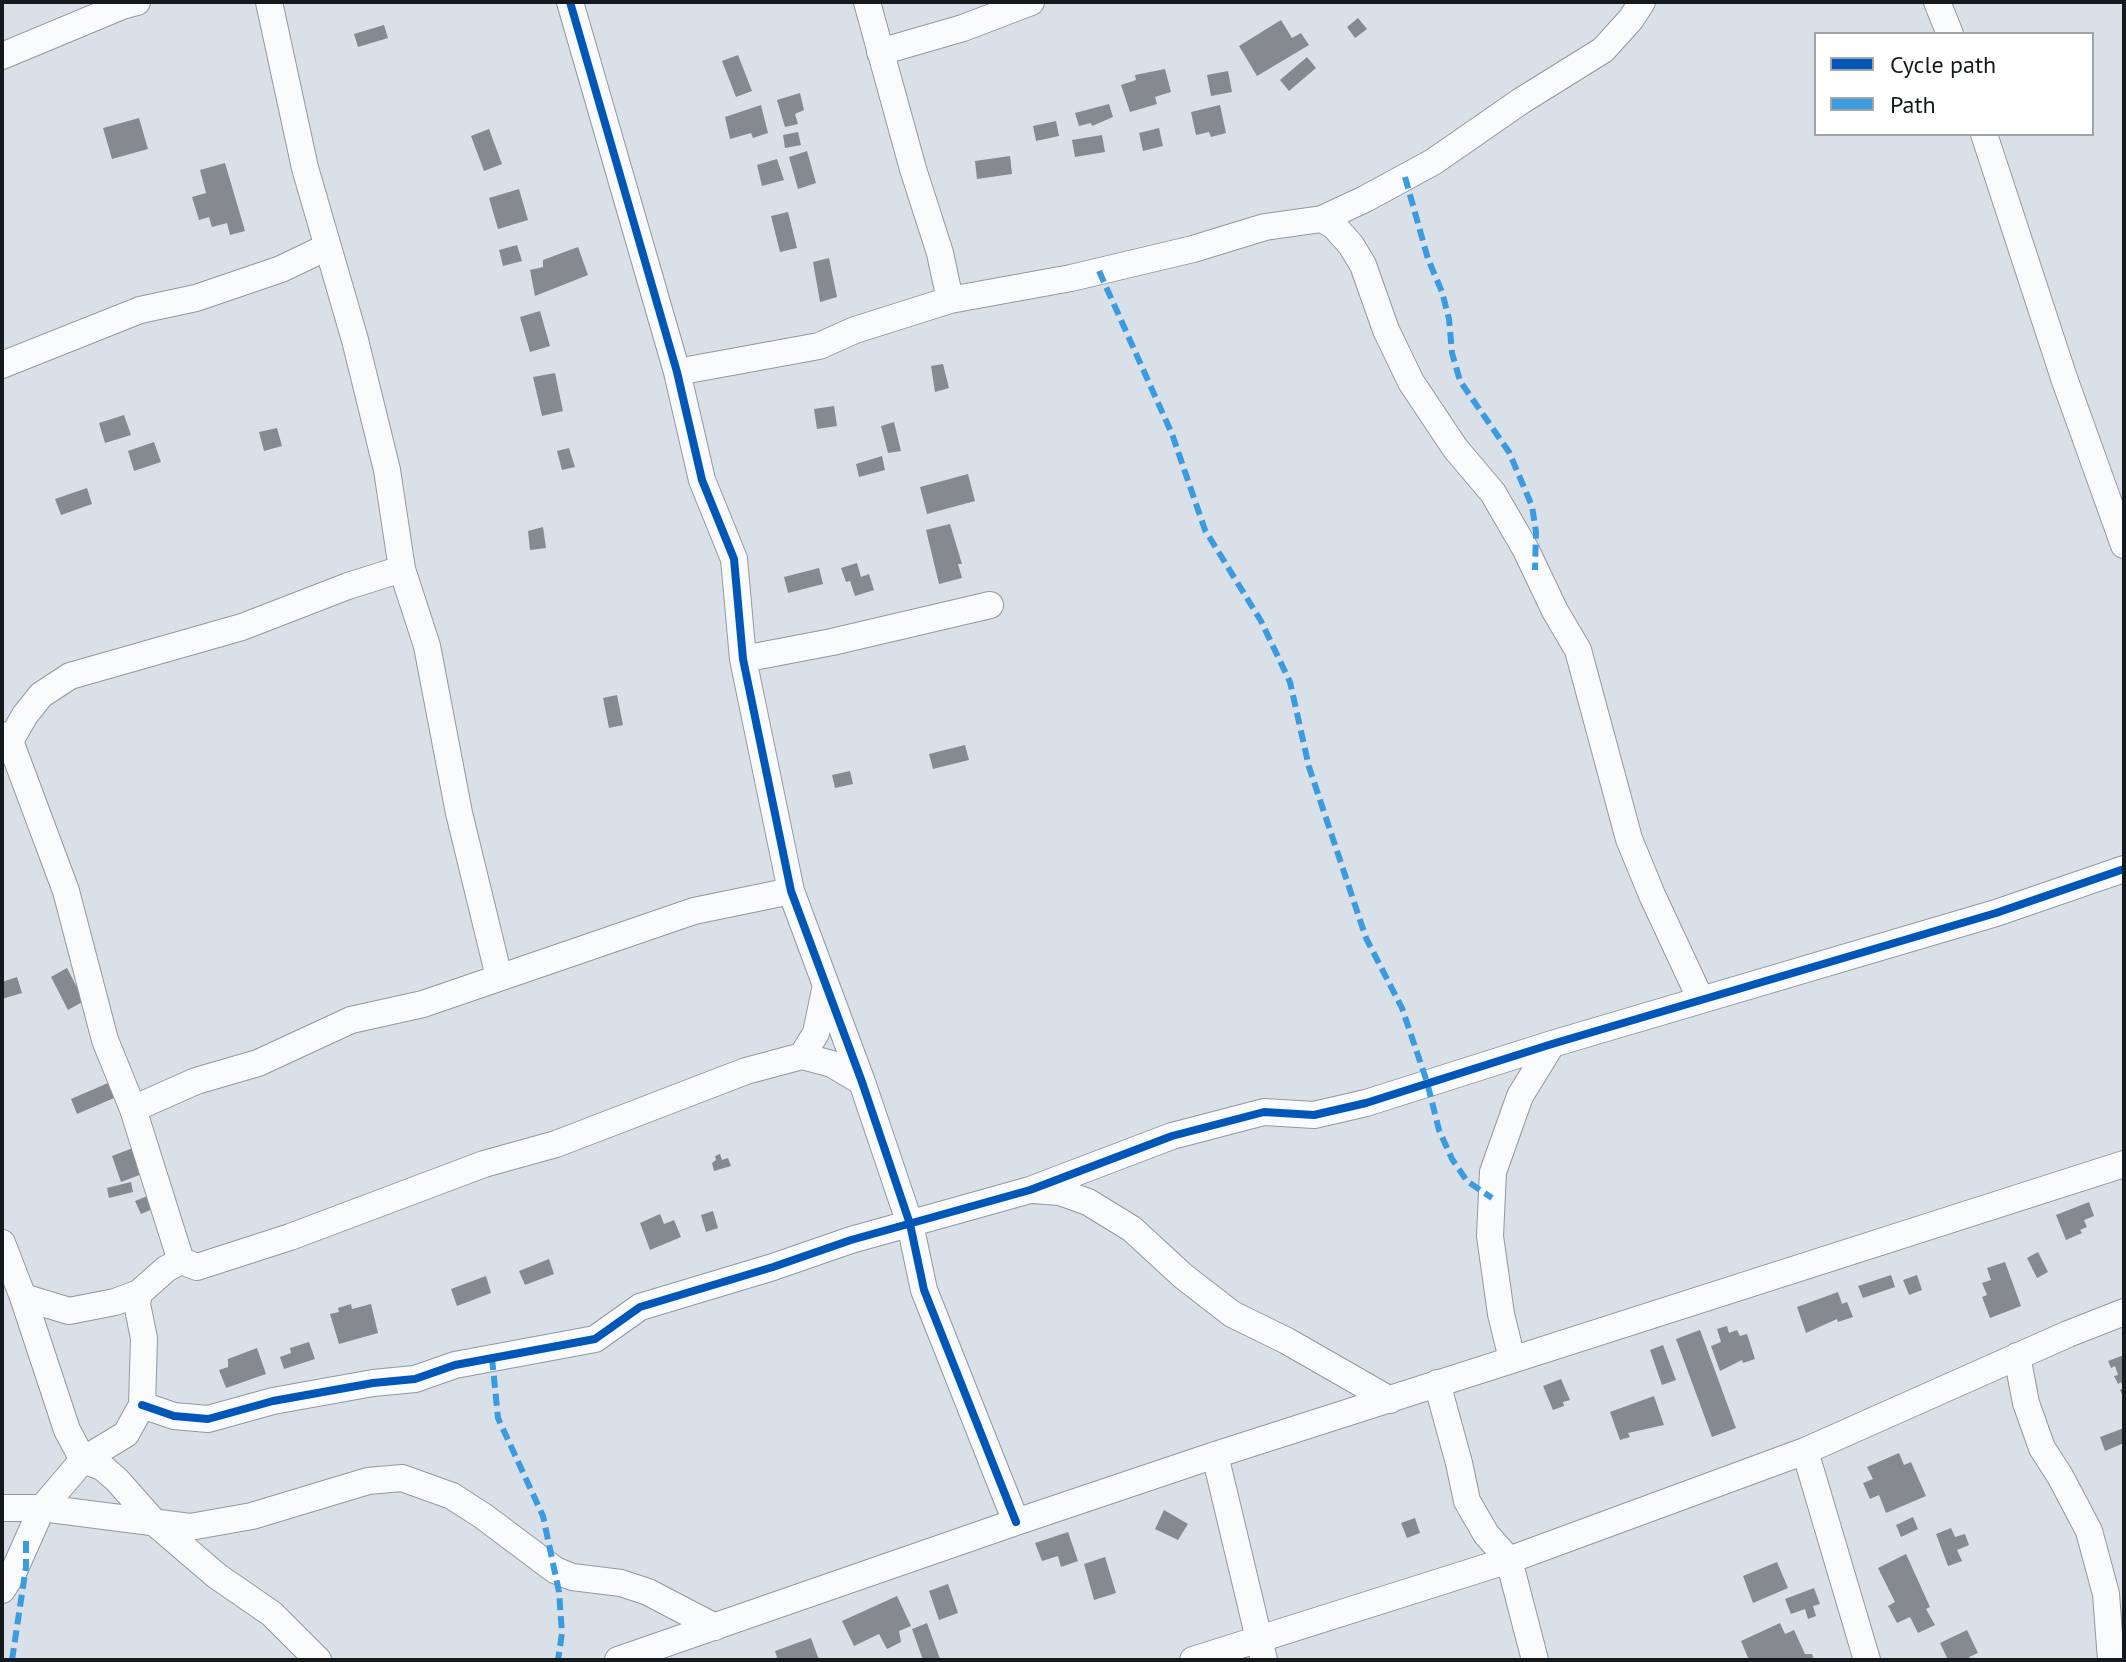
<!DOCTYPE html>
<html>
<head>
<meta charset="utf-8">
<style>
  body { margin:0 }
  #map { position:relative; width:2126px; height:1662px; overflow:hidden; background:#d9e0e8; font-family:"PT Sans",sans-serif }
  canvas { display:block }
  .frame { position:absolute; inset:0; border:4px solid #14191e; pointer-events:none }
  .legend { position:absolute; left:1814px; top:32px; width:280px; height:104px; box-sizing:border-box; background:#fff; border:2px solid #a1a3a5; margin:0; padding:10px 14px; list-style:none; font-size:24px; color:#14191e }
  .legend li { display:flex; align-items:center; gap:16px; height:40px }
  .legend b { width:40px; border:2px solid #a1a3a5 }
</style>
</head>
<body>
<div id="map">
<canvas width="2126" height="1662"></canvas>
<div class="frame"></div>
<ul class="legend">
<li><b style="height:10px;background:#0057b8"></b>Cycle path</li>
<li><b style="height:10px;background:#3b9be0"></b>Path</li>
</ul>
</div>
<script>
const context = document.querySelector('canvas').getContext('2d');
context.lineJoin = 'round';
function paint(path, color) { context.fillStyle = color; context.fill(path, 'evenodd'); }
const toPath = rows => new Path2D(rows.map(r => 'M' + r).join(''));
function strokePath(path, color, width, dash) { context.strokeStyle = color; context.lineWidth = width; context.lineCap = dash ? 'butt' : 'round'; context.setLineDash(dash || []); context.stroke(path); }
paint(toPath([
  [1358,18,1367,29,1355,38,1347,27],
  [1281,20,1292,38,1301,33,1309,45,1257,76,1239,46],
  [384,25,388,38,358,47,354,34],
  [738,55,752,91,736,97,722,61],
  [1307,57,1316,68,1289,91,1280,80],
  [1165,69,1171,92,1155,97,1157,104,1130,112,1121,85,1136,80,1135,75],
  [1228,71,1232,92,1211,96,1207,75],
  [800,93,804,110,795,114,798,124,785,127,777,100],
  [1109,104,1113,117,1092,126,1091,123,1079,126,1075,113],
  [761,105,768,133,753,138,751,133,730,139,725,117],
  [1220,105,1226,133,1211,137,1209,132,1196,135,1191,112],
  [139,118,148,149,112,159,103,128],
  [1056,121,1059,136,1036,141,1033,126],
  [1159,128,1163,146,1143,151,1139,133],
  [489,129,502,164,484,171,471,136],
  [798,132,801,145,785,148,783,135],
  [1102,135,1105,152,1075,157,1072,140],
  [807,151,816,183,798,189,789,157],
  [1010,156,1012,174,977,179,975,161],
  [777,159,784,180,762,186,757,165],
  [225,163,245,231,230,235,227,223,212,227,209,217,199,220,192,197,206,193,200,170],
  [519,189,528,220,498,229,489,198],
  [788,212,797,248,780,252,771,216],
  [517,245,522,261,503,266,499,250],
  [578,247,588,275,535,296,530,270,543,267,543,260],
  [829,258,837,297,820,302,813,262],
  [540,311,550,346,530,352,520,317],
  [943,364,949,388,935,392,931,366],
  [555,373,563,411,542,416,533,377],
  [834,406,837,426,817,429,814,409],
  [124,415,131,435,105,443,99,423],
  [894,422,901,451,888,453,881,426],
  [277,428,282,446,264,451,259,432],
  [154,442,161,462,134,471,128,451],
  [569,448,575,467,562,470,557,451],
  [882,456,885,470,859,477,856,464],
  [968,474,975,501,927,514,920,487],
  [87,488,92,504,61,515,55,499],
  [950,524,962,564,958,564,962,578,939,584,926,530],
  [543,527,546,548,530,550,528,531],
  [857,563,861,577,869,574,874,590,855,596,850,581,846,582,841,568],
  [819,568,823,584,788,593,784,577],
  [617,695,623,725,609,728,603,698],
  [965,745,969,760,933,769,929,754],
  [850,771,853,784,835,788,832,775],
  [67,968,84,1001,68,1010,51,977],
  [17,977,22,993,2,999,2,982],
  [108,1083,114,1098,77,1114,71,1099],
  [133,1148,142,1174,121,1182,112,1156],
  [720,1154,722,1160,728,1158,731,1166,714,1171,712,1163,716,1160,715,1156],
  [131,1182,133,1192,109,1198,107,1188],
  [150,1195,155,1208,141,1214,135,1201],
  [2089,1202,2094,1216,2084,1220,2087,1227,2080,1230,2082,1233,2066,1240,2056,1215],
  [713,1211,718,1228,706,1232,701,1215],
  [660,1214,664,1224,674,1220,681,1237,650,1250,640,1223],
  [2038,1252,2048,1272,2037,1278,2027,1258],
  [549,1259,554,1274,525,1285,519,1271],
  [2005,1262,2021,1306,1990,1318,1982,1297,1987,1295,1982,1283,1991,1280,1987,1268],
  [1891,1275,1895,1287,1863,1298,1858,1286],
  [1917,1275,1922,1290,1909,1295,1903,1280],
  [486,1276,491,1293,457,1306,451,1289],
  [1838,1292,1842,1304,1847,1302,1853,1317,1838,1322,1837,1319,1806,1333,1797,1307],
  [351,1304,352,1309,371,1304,378,1333,339,1344,330,1314,339,1312,338,1308],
  [1727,1326,1729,1333,1737,1330,1740,1336,1747,1334,1755,1359,1743,1363,1742,1360,1720,1371,1711,1346,1721,1342,1717,1329],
  [1700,1330,1736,1428,1712,1437,1676,1339],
  [309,1342,315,1359,284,1369,280,1357,291,1353,290,1348],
  [1663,1345,1676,1380,1662,1385,1650,1350],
  [257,1348,266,1374,226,1388,219,1370,228,1367,228,1359],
  [2124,1355,2124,1399,2120,1390,2123,1388,2121,1382,2118,1384,2114,1376,2118,1375,2115,1366,2111,1368,2108,1361],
  [1561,1379,1570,1400,1563,1402,1564,1406,1553,1410,1543,1386],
  [1654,1396,1664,1425,1628,1433,1630,1437,1620,1440,1610,1412],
  [2124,1428,2124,1443,2105,1451,2100,1437],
  [1899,1453,1904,1465,1911,1462,1926,1496,1886,1513,1879,1495,1870,1499,1863,1483,1873,1479,1867,1467],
  [1164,1510,1188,1524,1178,1540,1155,1529],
  [1913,1517,1918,1529,1901,1537,1896,1525],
  [1415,1518,1420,1533,1407,1538,1401,1523],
  [1951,1528,1955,1537,1965,1534,1969,1545,1957,1550,1962,1561,1948,1566,1936,1534],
  [1068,1532,1078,1561,1061,1567,1058,1556,1042,1561,1035,1543],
  [1906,1554,1930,1607,1926,1609,1935,1625,1918,1633,1910,1617,1897,1623,1888,1606,1895,1602,1878,1568],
  [1105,1557,1116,1593,1094,1600,1084,1564],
  [1777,1562,1788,1588,1753,1603,1743,1576],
  [948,1584,958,1613,939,1620,929,1591],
  [1814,1588,1820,1604,1813,1606,1816,1616,1808,1619,1805,1609,1791,1614,1785,1599],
  [897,1596,911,1626,899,1631,901,1642,887,1649,879,1634,854,1646,842,1621],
  [927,1623,940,1659,937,1660,923,1660,912,1629],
  [1780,1623,1785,1634,1794,1630,1805,1654,1812,1654,1814,1660,1749,1660,1741,1641],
  [1967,1630,1978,1653,1969,1657,1971,1660,1948,1660,1940,1643],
  [811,1638,819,1660,778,1660,775,1651]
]), '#848a8f');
const minor = toPath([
  [269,2,305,168,355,340,387,470,402,569,427,646,459,813,499,977],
  [570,2,677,372,702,480,734,559,743,659,791,891,862,1082,910,1224,924,1290,1016,1522],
  [867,2,913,169,940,253,950,300],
  [1937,2,1950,34],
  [880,52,963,28,1031,2],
  [2,56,122,6,137,2],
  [1984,134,2064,378,2124,545],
  [1322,219,1334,226,1351,245,1363,265,1386,330,1411,382,1455,448,1493,493,1526,550,1555,611,1578,650,1629,839,1652,895,1701,1000],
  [2,365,140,310,196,298,281,269,327,247],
  [677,372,819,346,855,330,950,300,1071,278,1193,249,1265,227,1322,219,1365,199,1433,162,1521,101,1603,50,1631,19,1642,2],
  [743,659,832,642,990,605],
  [2,735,10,741,66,891,105,1040,133,1109,181,1261,197,1267,290,1237,484,1164,556,1144,746,1071,802,1056,832,1064,862,1082],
  [10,741,25,715,41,695,70,676,242,627,348,586,402,569],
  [802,1056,816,1033,826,985],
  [133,1109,196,1081,258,1063,351,1020,423,1004,694,911,791,891],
  [1033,1190,1060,1192,1088,1202,1132,1229,1183,1276,1232,1314,1287,1341,1390,1400],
  [2,1243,23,1297,67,1430,83,1460,102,1467,117,1480,155,1523,217,1576,272,1614,318,1660],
  [23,1297,69,1311,115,1302,139,1293],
  [2017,1356,2026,1403,2042,1448,2060,1476,2089,1531,2106,1594,2111,1660],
  [1512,1359,1501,1314,1490,1236,1493,1172,1520,1096,1552,1044],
  [1437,1383,1459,1463,1467,1501,1486,1534,1509,1560,1535,1660],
  [142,1405,174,1416,208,1419,273,1401,373,1383,415,1379,455,1365,595,1339,640,1307,773,1267,851,1240,1030,1190,1172,1136,1264,1112,1314,1115,1366,1103,1552,1044,1996,913,2124,869],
  [1805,1451,1867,1660],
  [1215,1455,1264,1660],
  [2,1508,42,1508,190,1527,252,1516,368,1481,402,1478,452,1496,483,1516,555,1570,572,1577,621,1583,648,1592,715,1627],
  [2,1590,13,1573,42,1508,83,1460,126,1434,142,1405,144,1338,137,1304,139,1293,166,1269,181,1261],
  [618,1660,1016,1522,1215,1455,2124,1164],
  [1193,1660,1509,1560,1805,1451,2068,1334,2124,1312]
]);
strokePath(minor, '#93989f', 28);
strokePath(minor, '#f9fafc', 26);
strokePath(toPath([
  [1405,177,1428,259,1442,292,1449,319,1452,353,1460,381,1509,452,1532,506,1536,532,1535,570],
  [1099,271,1172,434,1205,530,1261,621,1290,682,1309,767,1366,938,1402,1008,1427,1082,1439,1130,1452,1159,1467,1181,1492,1198],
  [492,1358,498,1418,543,1516,559,1592,562,1633,558,1660],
  [12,1660,26,1567,26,1541]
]), '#3b9be0', 6, [12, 6]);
strokePath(toPath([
  [570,2,677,372,702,480,734,559,743,659,791,891,862,1082,910,1224,924,1290,1016,1522],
  [142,1405,174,1416,208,1419,273,1401,373,1383,415,1379,455,1365,595,1339,640,1307,773,1267,851,1240,1030,1190,1172,1136,1264,1112,1314,1115,1366,1103,1552,1044,1996,913,2124,869]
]), '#0057b8', 8);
</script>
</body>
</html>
